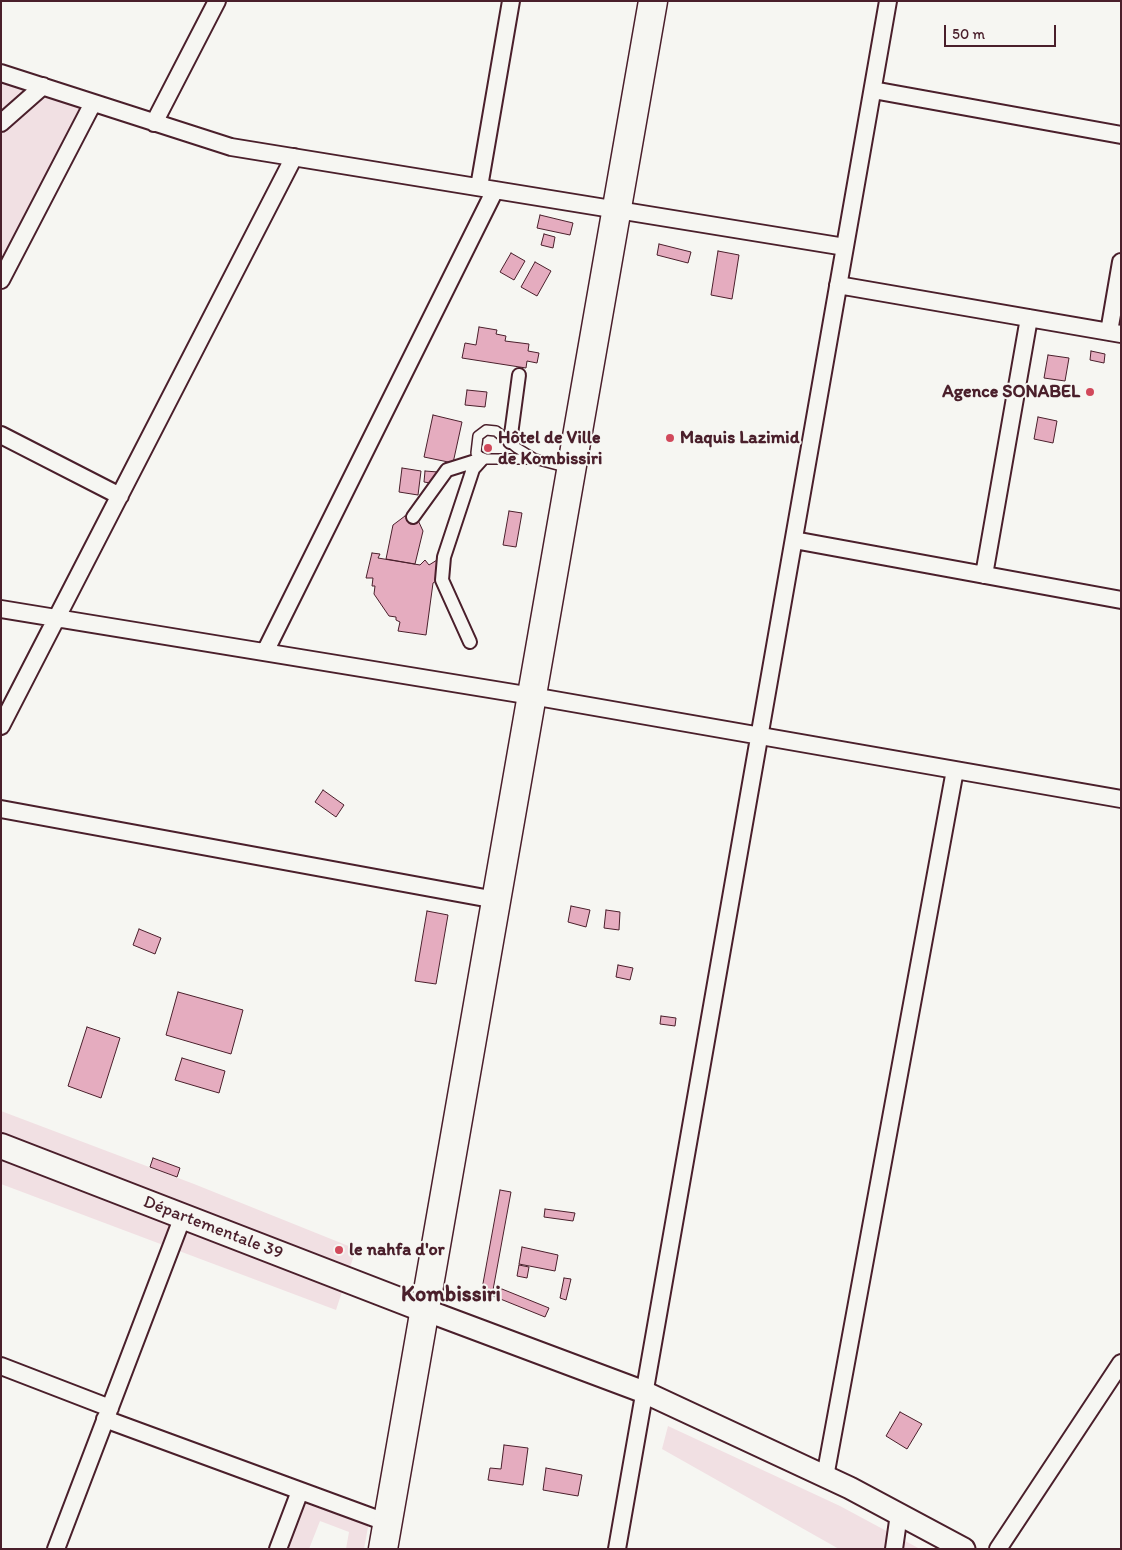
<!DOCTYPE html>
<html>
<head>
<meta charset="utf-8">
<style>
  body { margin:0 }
  #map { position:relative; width:1122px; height:1550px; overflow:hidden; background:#f6f6f2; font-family:Itim,sans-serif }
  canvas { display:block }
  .frame { position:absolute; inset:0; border:2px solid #4a1f2b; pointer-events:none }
  .scale { position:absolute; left:944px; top:25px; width:112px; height:22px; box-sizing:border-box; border:2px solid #4a1f2b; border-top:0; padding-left:6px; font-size:15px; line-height:18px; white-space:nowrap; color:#4a1f2b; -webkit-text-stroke:4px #f6f6f2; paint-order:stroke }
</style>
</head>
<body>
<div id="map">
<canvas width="1122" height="1550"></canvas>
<div class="frame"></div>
<div class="scale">50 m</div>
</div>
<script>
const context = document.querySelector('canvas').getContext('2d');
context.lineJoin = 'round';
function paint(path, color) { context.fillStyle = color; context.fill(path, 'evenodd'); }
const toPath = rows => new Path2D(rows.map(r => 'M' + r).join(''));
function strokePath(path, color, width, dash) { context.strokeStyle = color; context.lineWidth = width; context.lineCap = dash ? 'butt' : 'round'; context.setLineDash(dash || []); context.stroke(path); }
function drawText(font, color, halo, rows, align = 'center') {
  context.font = font + ' Itim,sans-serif'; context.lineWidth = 4; context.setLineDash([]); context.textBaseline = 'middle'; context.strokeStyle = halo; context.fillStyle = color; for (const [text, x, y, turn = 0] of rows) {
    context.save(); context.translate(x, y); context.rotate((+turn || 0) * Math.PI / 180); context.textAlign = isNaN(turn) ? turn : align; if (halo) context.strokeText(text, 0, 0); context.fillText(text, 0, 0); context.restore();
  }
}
paint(toPath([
  [1,73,93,103,1,280],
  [1,1111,194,1184,356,1249,336,1310,1,1184],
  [668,1426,840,1506,920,1549,839,1549,662,1449],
  [300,1491,370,1516,364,1549,346,1549,349,1532,320,1521,309,1549,278,1549]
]), '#f1e0e3');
const building = toPath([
  [540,215,573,223,570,235,537,228,540,215],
  [544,234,555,237,553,248,541,245,544,234],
  [659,244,691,252,688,263,657,255,659,244],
  [718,251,739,255,732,299,711,295,718,251],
  [511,253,525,261,514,280,500,272,511,253],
  [535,262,551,271,537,296,521,287,535,262],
  [479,327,497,330,496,334,506,336,505,341,529,344,528,351,539,353,537,363,527,361,526,368,462,358,465,343,476,345,479,327],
  [1091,351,1105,354,1104,363,1090,360,1091,351],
  [1048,355,1069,358,1065,381,1044,378,1048,355],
  [467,390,487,392,485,407,465,405,467,390],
  [433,415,462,422,453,463,424,457,433,415],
  [1038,417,1057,421,1053,443,1034,439,1038,417],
  [402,468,421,471,418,495,399,492,402,468],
  [425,471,438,472,436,484,424,482,425,471],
  [509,511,522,513,516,547,503,545,509,511],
  [405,516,417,518,423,531,415,564,386,559,393,525,405,516],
  [372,553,380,554,378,558,420,565,425,560,429,565,437,560,443,567,436,573,439,579,433,583,426,635,398,631,400,622,396,620,396,617,389,616,374,594,375,586,372,586,373,578,366,578,372,553],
  [323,790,344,805,336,817,315,802,323,790],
  [571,906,590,910,586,927,568,922,571,906],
  [606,910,620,912,619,930,604,928,606,910],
  [427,911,448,915,436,984,415,981,427,911],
  [139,929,161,938,155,954,133,945,139,929],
  [618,965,633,968,630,980,616,977,618,965],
  [178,992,243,1010,231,1054,166,1035,178,992],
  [661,1016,676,1018,675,1026,660,1024,661,1016],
  [87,1027,120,1038,101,1098,68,1086,87,1027],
  [182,1058,225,1071,219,1093,175,1080,182,1058],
  [153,1158,180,1168,177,1177,150,1167,153,1158],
  [500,1190,511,1192,493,1290,482,1289,500,1190],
  [545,1209,575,1213,573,1221,544,1217,545,1209],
  [522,1247,558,1255,555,1271,519,1264,522,1247],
  [519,1265,529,1267,527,1278,517,1276,519,1265],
  [564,1278,571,1279,566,1300,560,1298,564,1278],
  [497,1287,549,1308,545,1317,493,1296,497,1287],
  [900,1412,922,1424,907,1449,886,1436,900,1412],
  [504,1445,528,1448,523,1485,488,1480,490,1468,501,1469,504,1445],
  [546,1468,582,1475,578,1496,543,1490,546,1468]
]);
paint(building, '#e5acbf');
strokePath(building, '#4a1f2b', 1);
const service = toPath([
  [535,459,482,459,476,453,478,436,486,430,496,431,517,448,535,459,569,468]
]);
const pedestrian = toPath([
  [510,442,519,375],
  [413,517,447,470,482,459],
  [470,642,442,580,444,557,473,469,482,459]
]);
const minor = toPath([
  [1,73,231,147,845,247],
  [873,90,1121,135],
  [1,123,43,86],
  [154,123,217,1],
  [479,187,511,1],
  [1,280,93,103],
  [838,285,1121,334],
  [1109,332,1121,262],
  [1,435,120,496],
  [794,540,1121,600],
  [984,575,1029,318],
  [1,609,532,696,1121,799],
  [265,652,495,190],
  [1,726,294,157],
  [1,809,496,900],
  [1,1366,110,1408],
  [105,1419,388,1523],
  [825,1477,955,770],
  [56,1549,183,1216],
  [278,1549,300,1491],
  [617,1549,888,1],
  [894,1549,899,1514],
  [998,1549,1121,1363]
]);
const tertiary = toPath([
  [425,1310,644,1392,850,1488,964,1549]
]);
const secondary = toPath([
  [1,1146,425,1310]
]);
const trunk = toPath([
  [383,1549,653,1]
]);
strokePath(service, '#4a1f2b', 12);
strokePath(pedestrian, '#4a1f2b', 16);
strokePath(minor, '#4a1f2b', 20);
strokePath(tertiary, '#4a1f2b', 25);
strokePath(secondary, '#4a1f2b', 28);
strokePath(trunk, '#4a1f2b', 31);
strokePath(service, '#f6f6f2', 9);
strokePath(pedestrian, '#f6f6f2', 12);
strokePath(minor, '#f6f6f2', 16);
strokePath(tertiary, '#f6f6f2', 21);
strokePath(secondary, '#f6f6f2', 24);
strokePath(trunk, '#f6f6f2', 28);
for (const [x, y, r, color] of [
  [1090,392,5,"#d1495b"],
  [670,438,5,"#d1495b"],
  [488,448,5,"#d1495b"],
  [339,1250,5,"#d1495b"]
]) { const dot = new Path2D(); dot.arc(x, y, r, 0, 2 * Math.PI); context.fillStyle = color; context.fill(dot); strokePath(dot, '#f6f6f2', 2); }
drawText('bold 18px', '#4a1f2b', '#f6f6f2', [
  ["Agence SONABEL",1080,392,"right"],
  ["Hôtel de Ville",498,438],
  ["de Kombissiri",498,459],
  ["Maquis Lazimid",680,438],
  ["le nahfa d'or",349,1250]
], 'left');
drawText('18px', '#4a1f2b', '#f6f6f2', [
  ["Départementale 39",213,1228,21]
]);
drawText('bold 22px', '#4a1f2b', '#f6f6f2', [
  ["Kombissiri",451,1295]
]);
</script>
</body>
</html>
